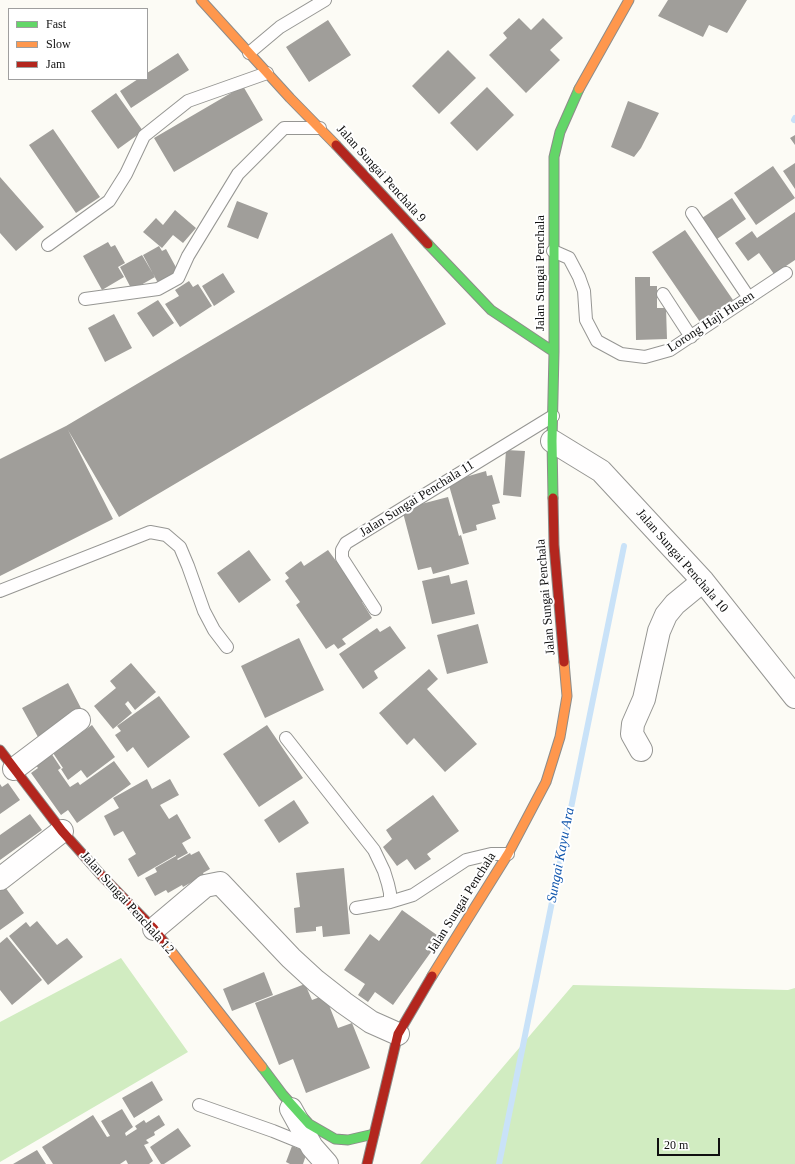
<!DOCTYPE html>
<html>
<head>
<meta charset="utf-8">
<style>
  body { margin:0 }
  #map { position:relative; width:795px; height:1164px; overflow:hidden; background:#fcfbf5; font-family:"Times New Roman",serif }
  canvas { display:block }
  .legend { position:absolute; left:8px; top:8px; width:140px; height:72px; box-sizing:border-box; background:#fff; border:1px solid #9f9f9f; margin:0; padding:5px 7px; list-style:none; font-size:12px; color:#101010 }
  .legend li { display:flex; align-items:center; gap:8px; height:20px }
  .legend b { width:20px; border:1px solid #9f9f9f }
  .scale { position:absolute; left:657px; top:1138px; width:63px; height:18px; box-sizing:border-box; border:2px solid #101010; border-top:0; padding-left:5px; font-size:12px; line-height:14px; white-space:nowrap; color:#101010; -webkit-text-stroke:3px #fff; paint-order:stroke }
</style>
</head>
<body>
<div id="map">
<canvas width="795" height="1164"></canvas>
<ul class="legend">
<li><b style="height:5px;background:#63d668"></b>Fast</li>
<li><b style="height:5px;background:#ff974d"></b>Slow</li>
<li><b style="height:5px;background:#b3261e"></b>Jam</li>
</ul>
<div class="scale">20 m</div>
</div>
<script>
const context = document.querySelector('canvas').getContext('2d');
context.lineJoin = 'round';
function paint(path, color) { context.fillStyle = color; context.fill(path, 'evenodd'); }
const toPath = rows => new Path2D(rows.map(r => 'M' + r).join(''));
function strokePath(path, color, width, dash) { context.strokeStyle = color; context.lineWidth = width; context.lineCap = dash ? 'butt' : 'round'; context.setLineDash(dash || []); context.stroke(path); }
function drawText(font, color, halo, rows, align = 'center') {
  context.font = font + ' "Times New Roman",serif'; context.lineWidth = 4; context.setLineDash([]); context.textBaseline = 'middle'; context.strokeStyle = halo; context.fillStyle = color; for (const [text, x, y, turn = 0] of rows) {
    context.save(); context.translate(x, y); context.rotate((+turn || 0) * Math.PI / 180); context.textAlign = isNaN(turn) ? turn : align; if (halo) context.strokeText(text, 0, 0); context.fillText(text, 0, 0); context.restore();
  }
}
paint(toPath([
  [121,958,188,1052,0,1162,0,1022],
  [573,985,788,990,795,988,795,1164,420,1164]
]), '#d1ecc1');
strokePath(toPath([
  [794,120,795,118],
  [499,1164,624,546]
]), '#c9e2f8', 6);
paint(toPath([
  [668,0,747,0,727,33,709,25,703,37,658,16],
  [519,18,531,30,543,18,563,38,550,50,560,60,526,93,489,55,507,38,503,33],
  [328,20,351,55,309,82,286,47],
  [448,50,476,78,439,114,412,86],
  [178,53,189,70,131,108,120,91,138,79,147,79,147,73],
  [243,86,263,120,174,172,154,138],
  [487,87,514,115,477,151,450,123],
  [116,93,143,131,118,149,91,111],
  [628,101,659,113,641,148,634,157,611,147],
  [53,129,100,197,76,213,29,145],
  [795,135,795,145,790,138],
  [795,163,795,189,783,171],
  [773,166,795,198,756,225,734,193],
  [0,177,44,227,16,251,0,233],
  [732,198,746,219,717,239,702,218],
  [237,201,268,213,258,239,227,227],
  [175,210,196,228,183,243,173,235,162,248,143,232,156,218,163,225],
  [795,212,795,260,774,274,759,253,748,261,735,243,752,231,757,238],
  [685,230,733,300,700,322,652,252],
  [392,233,446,324,119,517,68,430,113,519,0,576,0,459,66,426],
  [108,242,111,247,115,245,125,263,118,267,124,277,102,290,83,256],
  [159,246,162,251,166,249,178,271,158,283,143,255],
  [142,255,155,277,132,290,120,267],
  [223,273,235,292,214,306,202,286],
  [635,277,650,277,650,286,657,286,657,308,666,308,667,339,636,340],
  [189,281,193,287,198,284,212,306,180,327,165,304,179,296,175,290],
  [158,300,174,323,153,337,137,313],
  [114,314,132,348,105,362,88,328],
  [506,450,525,451,521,497,503,495],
  [486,471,487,476,492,475,500,503,492,505,496,519,476,525,477,530,463,534,448,482],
  [448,497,459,536,461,535,469,564,433,574,431,567,418,570,402,509],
  [249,550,271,580,239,603,217,573],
  [328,550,339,565,342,563,364,601,362,602,372,618,342,639,346,644,338,649,334,644,326,649,296,605,300,602,285,581,289,578,285,573,301,561,304,566],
  [449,575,451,584,467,580,475,614,432,624,422,581],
  [478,624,488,663,447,674,437,635],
  [390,626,406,648,374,671,378,678,363,689,339,654,377,628,380,632],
  [299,638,324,690,265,718,241,666],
  [131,663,156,692,135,710,128,701,125,704,132,713,113,729,94,706,116,688,110,681],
  [429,669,438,679,427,689,477,744,445,772,414,738,407,745,379,713],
  [68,683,83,712,38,737,22,708],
  [159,696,190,737,148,768,133,747,127,752,115,735,121,731,117,726],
  [92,725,115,757,87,778,81,770,68,780,61,769,63,768,53,753],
  [267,725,303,778,259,807,223,754],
  [51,753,61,768,58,770,70,787,78,782,80,785,114,761,131,784,77,823,68,810,61,815,31,773,38,768,32,760],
  [147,779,152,789,170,779,179,795,160,805,169,819,177,814,191,838,182,843,188,853,177,859,178,860,190,853,191,855,199,851,210,869,203,873,204,875,183,887,182,885,168,893,166,890,155,896,145,878,157,872,155,868,176,856,176,855,138,877,128,859,136,854,123,831,114,836,104,816,119,808,113,798],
  [8,783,20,800,0,814,0,784,2,787],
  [433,795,459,831,427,854,431,859,415,870,407,859,397,866,383,847,392,839,386,830],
  [294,800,309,823,279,843,264,820],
  [30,814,42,830,0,860,0,835],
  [344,868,350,934,323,937,322,926,316,927,316,931,296,933,294,908,300,907,296,873],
  [5,887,24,913,0,930,0,891],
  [402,910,441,938,393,1005,375,992,368,1002,358,995,365,984,344,970,370,934,379,941],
  [37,921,57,945,67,938,83,957,48,985,9,936,26,922,30,927],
  [7,937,42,980,12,1005,0,990,0,943],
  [264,972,273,995,232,1011,223,989],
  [305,984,312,1000,325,995,338,1028,352,1023,370,1068,306,1093,293,1059,279,1065,255,1003],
  [152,1081,163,1100,134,1118,122,1098],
  [122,1109,133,1127,125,1133,126,1136,137,1129,135,1126,144,1120,146,1123,159,1115,165,1125,154,1132,155,1135,146,1140,149,1143,144,1145,153,1161,149,1164,128,1164,126,1160,120,1164,53,1164,42,1147,93,1115,107,1137,110,1136,101,1121],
  [178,1128,191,1146,164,1164,161,1164,150,1147],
  [292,1146,307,1152,303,1164,290,1164,286,1162],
  [37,1150,46,1164,13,1164]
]), '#a09e9a');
const lane = toPath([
  [249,53,280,27,325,0],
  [692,213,749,298],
  [48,245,109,201,126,174,144,136,188,101,267,73],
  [553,251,569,258,579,277,584,291,586,320,597,341,621,354,645,357,670,350,786,273],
  [663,294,691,337],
  [85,299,158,289,178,278,188,256,238,174,284,128,320,128],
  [0,591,150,532,166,535,180,547,188,566,204,611,214,630,227,647],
  [375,609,342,558,342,550,346,543,553,416],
  [286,738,374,850,384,871,388,884,390,893,390,902],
  [356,908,390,902,413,895,466,860,491,854,508,854],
  [199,1105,273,1131,310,1146]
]);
const street = toPath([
  [552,441,601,471,703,581,795,697],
  [641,750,632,734,633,724,644,699,659,631,666,615,675,604,703,581],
  [14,769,79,720],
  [0,879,62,831],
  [154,929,205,886,220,883,291,958,316,981,344,1003,371,1022,398,1034],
  [291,1109,312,1147,327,1164]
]);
const fast = toPath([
  [428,244,491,310,554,352],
  [553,498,552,441,554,352,554,157,560,132,579,89],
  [262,1067,283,1095,309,1124,335,1139,348,1140,374,1134]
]);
const slow = toPath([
  [201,0,290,98,336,145],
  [579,89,629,0],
  [164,942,262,1067],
  [432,976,508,854,546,782,560,737,567,696,564,662]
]);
const jam = toPath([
  [336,145,428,244],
  [553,498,554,545,564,662],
  [0,750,62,831,102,876,154,929,164,942],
  [367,1164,398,1034,432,976]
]);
strokePath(lane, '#969693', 14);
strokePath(street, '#969693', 24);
strokePath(fast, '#8d8c8a', 11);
strokePath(slow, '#8d8c8a', 11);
strokePath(jam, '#8d8c8a', 11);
strokePath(lane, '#fffefe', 12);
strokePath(street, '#fffefe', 22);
strokePath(fast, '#63d668', 9);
strokePath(slow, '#ff974d', 9);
strokePath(jam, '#b3261e', 9);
drawText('13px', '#101010', '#fff', [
  ["Jalan Sungai Penchala 9",381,174,48],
  ["Jalan Sungai Penchala",541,273,-90],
  ["Lorong Haji Husen",711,322,-33],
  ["Jalan Sungai Penchala 11",417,499,-32],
  ["Jalan Sungai Penchala 10",682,561,49],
  ["Jalan Sungai Penchala",546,597,-95],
  ["Jalan Sungai Penchala 12",127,903,48],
  ["Jalan Sungai Penchala",462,903,-58]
]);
drawText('italic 14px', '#0e54ac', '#fff', [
  ["Sungai Kayu Ara",561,855,-79]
]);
</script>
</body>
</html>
